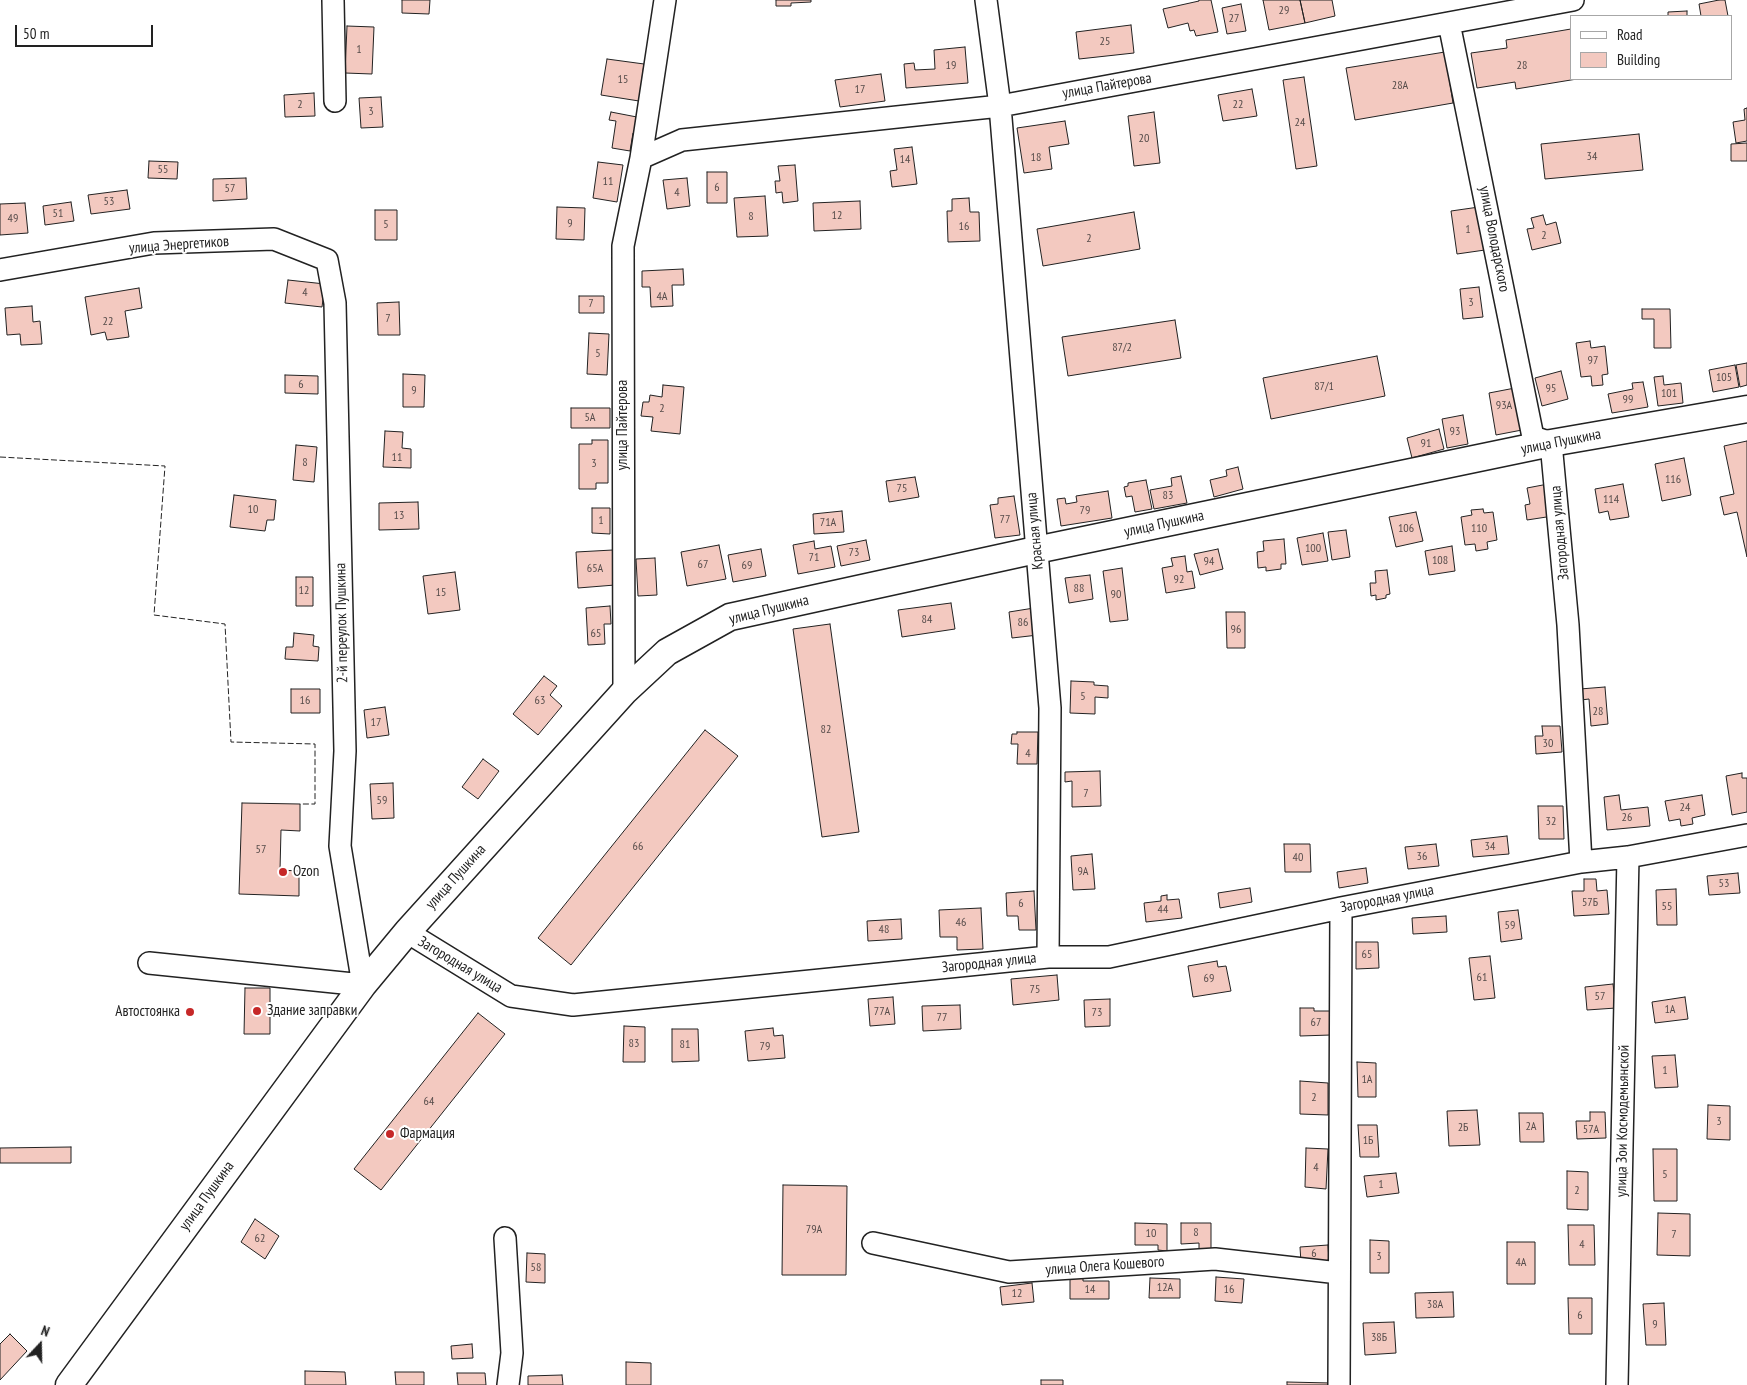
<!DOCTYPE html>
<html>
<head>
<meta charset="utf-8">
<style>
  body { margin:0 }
  #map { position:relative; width:1747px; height:1385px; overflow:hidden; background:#fff; font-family:"PT Sans Narrow",sans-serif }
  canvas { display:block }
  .legend { position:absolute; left:1570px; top:15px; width:162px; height:65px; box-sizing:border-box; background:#fff; border:1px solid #a7a7a7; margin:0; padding:6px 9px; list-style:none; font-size:15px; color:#222 }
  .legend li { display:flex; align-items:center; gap:10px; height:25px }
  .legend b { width:25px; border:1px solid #a7a7a7 }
  .north { position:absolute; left:15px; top:1320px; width:50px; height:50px; -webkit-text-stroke:4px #fff; paint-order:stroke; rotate:21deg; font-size:14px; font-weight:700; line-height:20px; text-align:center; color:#222 }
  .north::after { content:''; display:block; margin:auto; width:18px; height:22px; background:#222; clip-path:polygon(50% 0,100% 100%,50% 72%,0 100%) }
  .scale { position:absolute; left:15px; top:25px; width:138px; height:22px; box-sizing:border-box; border:2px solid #222; border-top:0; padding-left:6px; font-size:15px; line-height:18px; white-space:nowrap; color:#222; -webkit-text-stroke:4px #fff; paint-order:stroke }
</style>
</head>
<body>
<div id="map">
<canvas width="1747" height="1385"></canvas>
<ul class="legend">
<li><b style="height:6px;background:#fff"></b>Road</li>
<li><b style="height:14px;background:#f3c9c0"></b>Building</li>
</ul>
<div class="north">N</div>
<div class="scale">50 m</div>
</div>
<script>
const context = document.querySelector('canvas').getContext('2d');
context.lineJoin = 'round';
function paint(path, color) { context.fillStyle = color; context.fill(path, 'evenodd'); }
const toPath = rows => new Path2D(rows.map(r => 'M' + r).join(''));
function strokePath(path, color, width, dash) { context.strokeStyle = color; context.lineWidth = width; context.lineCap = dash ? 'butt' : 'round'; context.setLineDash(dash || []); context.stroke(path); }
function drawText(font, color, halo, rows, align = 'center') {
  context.font = font + ' "PT Sans Narrow",sans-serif'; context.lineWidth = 4; context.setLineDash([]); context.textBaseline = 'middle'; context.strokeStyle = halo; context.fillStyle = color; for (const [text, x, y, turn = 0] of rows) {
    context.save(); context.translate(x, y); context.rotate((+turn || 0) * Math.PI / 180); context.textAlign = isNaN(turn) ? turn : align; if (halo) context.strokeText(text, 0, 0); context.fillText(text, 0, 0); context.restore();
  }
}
const building = toPath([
  [402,0,430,0,429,14,402,13,402,0],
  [776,0,811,0,811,2,791,3,791,6,776,6,776,0],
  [1199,0,1211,0,1218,32,1196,36,1194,30,1190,31,1188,23,1168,28,1163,9,1199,1,1199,0],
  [1263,0,1300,0,1305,23,1269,30,1263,0],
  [1300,0,1332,0,1335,16,1305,23,1300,0],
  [1719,0,1725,0,1728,16,1701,16,1699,4,1719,0],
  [1241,4,1246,31,1227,34,1222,8,1241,4],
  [1687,11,1687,16,1668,16,1668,12,1687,11],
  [1131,25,1134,53,1079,59,1076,32,1131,25],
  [347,26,374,27,372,74,345,73,347,26],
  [1571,29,1571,79,1577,79,1516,89,1515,82,1477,88,1471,53,1507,48,1506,40,1571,29],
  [965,47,968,83,906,88,904,64,914,63,915,70,935,69,934,50,965,47],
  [1445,52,1453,103,1355,120,1346,68,1445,52],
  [607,59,644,64,639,101,601,95,607,59],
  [881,74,885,101,840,107,835,80,881,74],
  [1304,77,1317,166,1296,169,1283,80,1304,77],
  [1252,89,1257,116,1223,121,1218,95,1252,89],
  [314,93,315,116,285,117,284,95,314,93],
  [381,97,383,127,361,128,359,98,381,97],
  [1747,108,1747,141,1736,143,1733,122,1745,120,1744,109,1747,108],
  [611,112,642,118,639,134,633,133,630,151,612,148,616,121,609,120,611,112],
  [1154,112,1160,163,1134,166,1128,116,1154,112],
  [1065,121,1069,144,1049,147,1052,169,1024,173,1017,128,1065,121],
  [1639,134,1643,170,1545,179,1541,144,1639,134],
  [1747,143,1747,161,1731,161,1731,144,1747,143],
  [912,147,917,184,892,187,890,171,897,170,894,149,912,147],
  [149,161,178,162,177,179,148,178,149,161],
  [598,162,623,165,617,202,593,198,598,162],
  [795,165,798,201,783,203,782,192,776,193,775,181,780,181,778,166,795,165],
  [707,172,727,172,727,203,707,203,707,172],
  [246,178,247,199,213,201,213,179,246,178],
  [687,178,690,206,667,209,663,180,687,178],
  [127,190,130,209,91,214,88,195,127,190],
  [765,196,768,236,737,237,734,198,765,196],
  [969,198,970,212,979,212,980,241,948,242,947,211,952,211,952,199,969,198],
  [860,201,861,229,814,231,813,203,860,201],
  [71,202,74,221,45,225,43,206,71,202],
  [25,203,28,233,0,235,0,204,25,203],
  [557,207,585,208,584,240,556,239,557,207],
  [1479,207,1485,250,1457,254,1451,211,1479,207],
  [375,210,397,210,397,240,375,240,375,210],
  [1134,212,1140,249,1043,266,1037,229,1134,212],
  [1543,215,1546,225,1556,222,1561,243,1532,250,1527,229,1534,228,1531,218,1543,215],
  [683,269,684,285,672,285,673,306,651,307,650,287,642,287,642,271,683,269],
  [288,280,325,284,322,307,285,303,288,280],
  [1479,287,1483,317,1463,319,1460,289,1479,287],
  [139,288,142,308,125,311,129,337,107,340,105,332,91,335,85,297,139,288],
  [579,296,604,296,604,313,579,313,579,296],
  [399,302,400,335,378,335,377,303,399,302],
  [32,306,33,322,40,321,42,344,21,345,20,334,7,335,5,308,32,306],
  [1642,309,1670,309,1671,348,1654,348,1654,319,1642,319,1642,309],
  [1175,320,1181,358,1068,376,1062,337,1175,320],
  [589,333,609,334,607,375,587,374,589,333],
  [1590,341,1591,348,1605,346,1608,374,1602,375,1603,385,1592,386,1591,376,1581,377,1576,343,1590,341],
  [1377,356,1385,396,1271,419,1263,378,1377,356],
  [1747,363,1747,385,1740,387,1736,365,1747,363],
  [1735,365,1739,387,1713,392,1709,370,1735,365],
  [1561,371,1568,399,1542,406,1535,378,1561,371],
  [403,374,425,375,424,407,403,407,403,374],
  [285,375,318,376,318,394,285,393,285,375],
  [1663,376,1664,385,1681,383,1683,403,1658,406,1654,377,1663,376],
  [1643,382,1648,407,1612,413,1608,394,1633,389,1632,383,1643,382],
  [663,385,684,387,680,434,651,431,653,417,641,416,643,402,649,402,650,395,662,397,663,385],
  [1515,388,1522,430,1496,435,1489,393,1515,388],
  [571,408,610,408,610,428,571,428,571,408],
  [1463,415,1468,444,1447,448,1442,419,1463,415],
  [1439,429,1444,449,1412,458,1407,438,1439,429],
  [385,431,403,432,402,448,411,449,411,468,383,467,385,431],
  [592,440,608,440,608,483,596,483,596,489,579,489,579,444,592,444,592,440],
  [1747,441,1747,557,1737,512,1724,515,1720,497,1734,494,1724,446,1747,441],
  [296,445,317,447,314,482,293,480,296,445],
  [1684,458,1691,495,1662,501,1655,464,1684,458],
  [1238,467,1243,489,1214,497,1210,480,1227,476,1226,470,1238,467],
  [1181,476,1187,503,1154,509,1150,490,1172,486,1171,478,1181,476],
  [915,477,919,497,889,502,886,481,915,477],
  [1146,480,1152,509,1135,512,1132,496,1126,497,1124,487,1128,486,1128,483,1146,480],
  [1548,484,1553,516,1527,520,1525,505,1530,504,1527,488,1548,484],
  [1623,484,1629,517,1610,520,1608,511,1599,513,1595,489,1623,484],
  [1108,491,1112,518,1061,526,1057,499,1065,498,1066,504,1077,502,1076,496,1108,491],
  [234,495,276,500,274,520,267,520,265,531,230,527,234,495],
  [1014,496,1020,535,995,538,990,505,998,504,998,498,1014,496],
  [418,502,419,529,379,530,379,503,418,502],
  [592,508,610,508,610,534,592,533,592,508],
  [1483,509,1484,513,1493,512,1497,540,1487,542,1488,549,1476,551,1475,544,1465,545,1461,517,1472,515,1471,510,1483,509],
  [842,511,844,532,814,534,813,514,842,511],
  [1416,512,1423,541,1396,547,1389,517,1416,512],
  [1346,530,1350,557,1332,560,1328,532,1346,530],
  [1323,533,1328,561,1302,565,1297,538,1323,533],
  [1284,539,1286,564,1281,564,1281,569,1266,571,1266,567,1258,568,1257,552,1264,551,1263,541,1284,539],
  [866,540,870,560,841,566,837,546,866,540],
  [814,541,815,549,831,546,835,567,798,574,793,545,814,541],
  [719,545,726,579,687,586,681,552,719,545],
  [1452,546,1455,571,1429,575,1425,551,1452,546],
  [761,549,766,576,733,582,728,555,761,549],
  [1218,549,1223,569,1200,575,1194,554,1218,549],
  [613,550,615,585,578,588,576,552,613,550],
  [1185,556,1187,572,1192,571,1195,588,1166,593,1162,568,1173,566,1171,558,1185,556],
  [655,558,657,595,638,596,636,559,655,558],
  [1122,568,1128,620,1110,622,1103,571,1122,568],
  [1387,570,1390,594,1386,595,1386,598,1376,600,1376,595,1371,596,1370,583,1376,583,1375,571,1387,570],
  [455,572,460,610,428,614,423,576,455,572],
  [1090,575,1093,599,1069,603,1065,578,1090,575],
  [296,577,313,577,313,606,296,606,296,577],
  [951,603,955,629,902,637,898,610,951,603],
  [610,606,611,624,604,624,605,644,588,645,586,608,610,606],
  [1034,608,1038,635,1012,638,1009,612,1034,608],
  [1226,612,1245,612,1245,648,1227,648,1226,612],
  [830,624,859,832,822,837,793,629,830,624],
  [294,633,314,635,313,646,319,647,318,661,285,659,286,647,293,647,294,633],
  [544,676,557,686,550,695,562,706,538,735,513,714,544,676],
  [1071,681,1094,682,1094,685,1108,686,1108,698,1095,697,1095,714,1070,713,1071,681],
  [1605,687,1608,724,1591,726,1589,699,1581,700,1580,689,1605,687],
  [291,689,320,689,320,713,291,713,291,689],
  [385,707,389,735,367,738,364,710,385,707],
  [1542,726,1560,726,1562,752,1536,754,1535,736,1543,736,1542,726],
  [705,730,738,756,571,965,538,938,705,730],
  [1017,732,1038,732,1037,764,1017,764,1018,744,1011,744,1012,734,1017,734,1017,732],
  [483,759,499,771,478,799,462,787,483,759],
  [1100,771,1101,806,1072,807,1072,781,1065,782,1065,772,1100,771],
  [1742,773,1742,778,1747,778,1747,812,1732,815,1726,776,1742,773],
  [393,783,394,818,372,819,370,784,393,783],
  [1619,795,1621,810,1648,807,1650,826,1607,830,1604,797,1619,795],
  [1702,795,1705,815,1692,818,1693,824,1681,826,1680,819,1669,821,1665,801,1702,795],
  [242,803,300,804,300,831,281,830,280,870,299,871,299,896,239,894,242,803],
  [1538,806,1563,806,1564,839,1539,839,1538,806],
  [1507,836,1509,854,1473,857,1471,840,1507,836],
  [1284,844,1310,844,1311,872,1285,872,1284,844],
  [1436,844,1439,866,1408,869,1405,847,1436,844],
  [1092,854,1095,889,1073,890,1071,856,1092,854],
  [1366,868,1368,883,1339,888,1337,872,1366,868],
  [1738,873,1740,893,1709,895,1707,876,1738,873],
  [1584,879,1596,879,1597,891,1607,890,1609,914,1574,916,1572,891,1584,891,1584,879],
  [1250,888,1252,902,1220,908,1218,893,1250,888],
  [1676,889,1677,925,1657,925,1656,890,1676,889],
  [1034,891,1036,930,1019,930,1018,916,1007,916,1006,893,1034,891],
  [1167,895,1167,900,1179,899,1182,918,1146,922,1144,903,1161,901,1161,896,1167,895],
  [981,908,983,949,957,950,957,937,940,937,939,910,981,908],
  [1518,910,1522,939,1501,942,1498,912,1518,910],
  [1446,916,1447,932,1413,934,1412,918,1446,916],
  [901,919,902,939,868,941,867,921,901,919],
  [1356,942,1378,942,1379,968,1356,969,1356,942],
  [1490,956,1495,998,1474,1000,1469,958,1490,956],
  [1217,961,1218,967,1226,966,1231,991,1193,997,1188,966,1217,961],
  [1057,975,1059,1000,1013,1005,1011,979,1057,975],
  [1613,984,1616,1008,1587,1010,1585,987,1613,984],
  [245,988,270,988,270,1034,244,1034,245,988],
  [893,997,895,1024,870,1026,868,999,893,997],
  [1685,997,1688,1019,1655,1023,1652,1002,1685,997],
  [1110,999,1110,1026,1085,1027,1084,1000,1110,999],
  [960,1005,961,1029,923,1031,922,1006,960,1005],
  [1300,1008,1314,1008,1314,1011,1331,1011,1331,1035,1300,1036,1300,1008],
  [478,1013,505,1034,381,1190,354,1169,478,1013],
  [624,1026,645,1027,645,1062,623,1062,624,1026],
  [773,1028,774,1036,783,1035,785,1058,748,1061,745,1031,773,1028],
  [672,1029,698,1029,699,1061,672,1062,672,1029],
  [1675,1055,1678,1087,1655,1088,1652,1056,1675,1055],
  [1357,1062,1376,1063,1376,1097,1358,1097,1357,1062],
  [1300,1081,1328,1083,1328,1115,1300,1114,1300,1081],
  [1708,1105,1730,1106,1730,1140,1707,1139,1708,1105],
  [1477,1110,1480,1145,1449,1146,1447,1111,1477,1110],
  [1590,1112,1605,1112,1606,1138,1577,1139,1576,1121,1590,1121,1590,1112],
  [1519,1113,1543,1113,1544,1142,1520,1142,1519,1113],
  [1358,1125,1377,1125,1379,1157,1360,1157,1358,1125],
  [71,1147,71,1163,0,1163,0,1148,71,1147],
  [1306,1148,1328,1149,1326,1189,1305,1187,1306,1148],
  [1653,1149,1677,1149,1677,1201,1654,1201,1653,1149],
  [1567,1171,1588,1172,1588,1210,1567,1209,1567,1171],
  [1396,1173,1399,1193,1367,1197,1364,1176,1396,1173],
  [783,1185,847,1186,846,1275,782,1275,783,1185],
  [1658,1213,1690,1214,1690,1256,1657,1255,1658,1213],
  [255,1219,279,1236,265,1259,241,1242,255,1219],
  [1135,1223,1167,1224,1167,1251,1158,1250,1158,1245,1135,1245,1135,1223],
  [1181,1223,1211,1223,1211,1249,1199,1250,1199,1243,1181,1244,1181,1223],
  [1568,1225,1594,1225,1595,1265,1569,1265,1568,1225],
  [1370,1240,1389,1241,1389,1273,1370,1273,1370,1240],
  [1507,1242,1535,1242,1535,1284,1507,1284,1507,1242],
  [1328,1245,1329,1261,1301,1263,1300,1247,1328,1245],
  [527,1253,545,1254,545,1283,526,1282,527,1253],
  [1083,1273,1083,1281,1109,1281,1109,1299,1070,1299,1070,1274,1083,1273],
  [1216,1277,1244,1279,1242,1303,1215,1301,1216,1277],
  [1150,1278,1180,1279,1180,1298,1149,1298,1150,1278],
  [1032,1283,1034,1302,1002,1305,1000,1287,1032,1283],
  [1453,1292,1454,1317,1416,1318,1415,1293,1453,1292],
  [1568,1298,1592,1298,1592,1334,1569,1334,1568,1298],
  [1664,1303,1666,1345,1646,1345,1643,1304,1664,1303],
  [1394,1322,1396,1353,1365,1355,1363,1323,1394,1322],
  [10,1334,27,1351,0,1380,0,1344,10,1334],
  [472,1344,473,1358,452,1359,451,1346,472,1344],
  [626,1362,651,1363,651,1385,626,1385,626,1362],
  [305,1371,345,1372,346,1385,305,1385,305,1371],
  [395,1372,424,1372,424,1385,396,1385,395,1372],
  [457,1373,485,1373,486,1385,458,1385,457,1373],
  [562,1375,563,1385,528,1385,528,1376,562,1375],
  [1041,1380,1063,1380,1063,1385,1041,1385,1041,1380],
  [1287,1382,1331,1383,1331,1385,1287,1385,1287,1382]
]);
paint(building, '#f3c9c0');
strokePath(building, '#222', 1);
const minor = toPath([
  [333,0,335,101],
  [986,0,1000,106,1050,708,1048,957],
  [1449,23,1533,437,1551,443,1568,625,1581,862],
  [641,158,682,140,1000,106,1573,0],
  [0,270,154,243,274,239,327,260,335,303,345,751,340,846,363,985,149,963],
  [624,692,623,246,641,158,665,0],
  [407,932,511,996,573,1005,1048,957,1109,957,1341,908,1581,862,1628,857,1747,835],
  [505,1238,512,1353,508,1385],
  [873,1243,1009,1272,1215,1259,1339,1273],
  [1339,1385,1341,908],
  [1617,1385,1628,857]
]);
const major = toPath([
  [69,1385,363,985,407,932,624,692,667,652,730,617,1036,550,1551,443,1747,409]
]);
strokePath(minor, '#222', 24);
strokePath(major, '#222', 29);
strokePath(minor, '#fff', 21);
strokePath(major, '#fff', 26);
strokePath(toPath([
  [0,457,165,466,154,615,225,624,231,742,315,744,315,804,300,804]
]), '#222', 1, [6, 2.5]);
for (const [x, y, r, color] of [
  [283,872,5,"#c62828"],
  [257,1011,5,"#c62828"],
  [190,1012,5,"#c62828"],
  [390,1134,5,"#c62828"]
]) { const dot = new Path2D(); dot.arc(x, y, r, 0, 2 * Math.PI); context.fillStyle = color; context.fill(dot); strokePath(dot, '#fff', 2); }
drawText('12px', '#564c4a', null, [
  ["29",1284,11],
  ["27",1234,19],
  ["25",1105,42],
  ["1",359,50],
  ["19",951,66],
  ["28",1522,66],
  ["15",623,80],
  ["28А",1400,86],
  ["17",860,90],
  ["2",300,105],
  ["22",1238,105],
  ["3",371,112],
  ["24",1300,123],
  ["20",1144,139],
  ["34",1592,157],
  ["18",1036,158],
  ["14",905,160],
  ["55",163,170],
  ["11",608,182],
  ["6",717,188],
  ["57",230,189],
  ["4",677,193],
  ["53",109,202],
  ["51",58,214],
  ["12",837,216],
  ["8",751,217],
  ["49",13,219],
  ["9",570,224],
  ["5",386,225],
  ["16",964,227],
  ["1",1468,230],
  ["2",1544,236],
  ["2",1089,239],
  ["4",305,293],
  ["4А",662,297],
  ["3",1471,303],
  ["7",591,304],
  ["7",388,319],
  ["22",108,322],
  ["87/2",1122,348],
  ["5",598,354],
  ["97",1593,361],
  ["105",1724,378],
  ["6",301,385],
  ["87/1",1324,387],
  ["95",1551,389],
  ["9",414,391],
  ["101",1669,394],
  ["99",1628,400],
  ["93А",1504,406],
  ["2",662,409],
  ["5А",590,418],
  ["93",1455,432],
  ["91",1426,444],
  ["11",397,458],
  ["8",305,463],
  ["3",594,464],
  ["116",1673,480],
  ["75",902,489],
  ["83",1168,496],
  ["114",1611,500],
  ["10",253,510],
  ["79",1085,511],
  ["13",399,516],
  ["77",1005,520],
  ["1",601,521],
  ["71А",828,523],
  ["106",1406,529],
  ["110",1479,529],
  ["100",1313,549],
  ["73",854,553],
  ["71",814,558],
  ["108",1440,561],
  ["94",1209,562],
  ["67",703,565],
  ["69",747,566],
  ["65А",595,569],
  ["92",1179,580],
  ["88",1079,589],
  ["12",304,591],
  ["15",441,593],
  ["90",1116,595],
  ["84",927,620],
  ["86",1023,623],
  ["96",1236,630],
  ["65",596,634],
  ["5",1083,697],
  ["16",305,701],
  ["63",540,701],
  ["28",1598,712],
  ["17",376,723],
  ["82",826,730],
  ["30",1548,744],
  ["4",1028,754],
  ["7",1086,794],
  ["59",382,801],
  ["24",1685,808],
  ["26",1627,818],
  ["32",1551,822],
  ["66",638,847],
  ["34",1490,847],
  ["57",261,850],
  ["36",1422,857],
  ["40",1298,858],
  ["9А",1083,872],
  ["53",1724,884],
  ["57Б",1590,903],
  ["6",1021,904],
  ["55",1667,907],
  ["44",1163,910],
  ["46",961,923],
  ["59",1510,926],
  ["48",884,930],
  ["65",1367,955],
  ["61",1482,978],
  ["69",1209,979],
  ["75",1035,990],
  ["57",1600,997],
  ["1А",1670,1010],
  ["77А",882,1012],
  ["73",1097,1013],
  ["77",942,1018],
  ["67",1316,1023],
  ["83",634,1044],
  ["81",685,1045],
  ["79",765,1047],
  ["1",1665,1071],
  ["1А",1367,1080],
  ["2",1314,1098],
  ["64",429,1102],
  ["3",1719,1122],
  ["2А",1531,1127],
  ["2Б",1463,1128],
  ["57А",1591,1130],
  ["1Б",1368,1141],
  ["4",1316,1168],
  ["5",1665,1175],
  ["1",1381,1185],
  ["2",1577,1191],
  ["79А",814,1230],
  ["8",1196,1233],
  ["10",1151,1234],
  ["7",1674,1235],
  ["62",260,1239],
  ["4",1582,1245],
  ["6",1314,1254],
  ["3",1379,1257],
  ["4А",1521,1263],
  ["58",536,1268],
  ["12А",1165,1288],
  ["14",1090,1290],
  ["16",1229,1290],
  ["12",1017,1294],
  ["38А",1435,1305],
  ["6",1580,1316],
  ["9",1655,1325],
  ["38Б",1379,1338]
]);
drawText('15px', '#222', '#fff', [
  ["улица Пайтерова",1107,86,-10],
  ["улица Володарского",1494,239,79],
  ["улица Энергетиков",179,245,-4],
  ["улица Пайтерова",623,425,-90],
  ["улица Пушкина",1561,442,-11],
  ["улица Пушкина",1164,524,-12],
  ["Красная улица",1035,531,-95],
  ["Загородная улица",1560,533,-95],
  ["улица Пушкина",769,610,-14],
  ["2-й переулок Пушкина",342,623,-91],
  ["улица Пушкина",456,877,-48],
  ["Загородная улица",1387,899,-11],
  ["Загородная улица",989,963,-6],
  ["Загородная улица",460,965,31],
  ["улица Зои Космодемьянской",1623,1121,-89],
  ["улица Пушкина",207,1196,-54],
  ["улица Олега Кошевого",1105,1266,-4]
]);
drawText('15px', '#222', '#fff', [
  ["Ozon",293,872],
  ["Здание заправки",267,1011],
  ["Автостоянка",180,1012,"right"],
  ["Фармация",400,1134]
], 'left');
</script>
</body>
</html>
